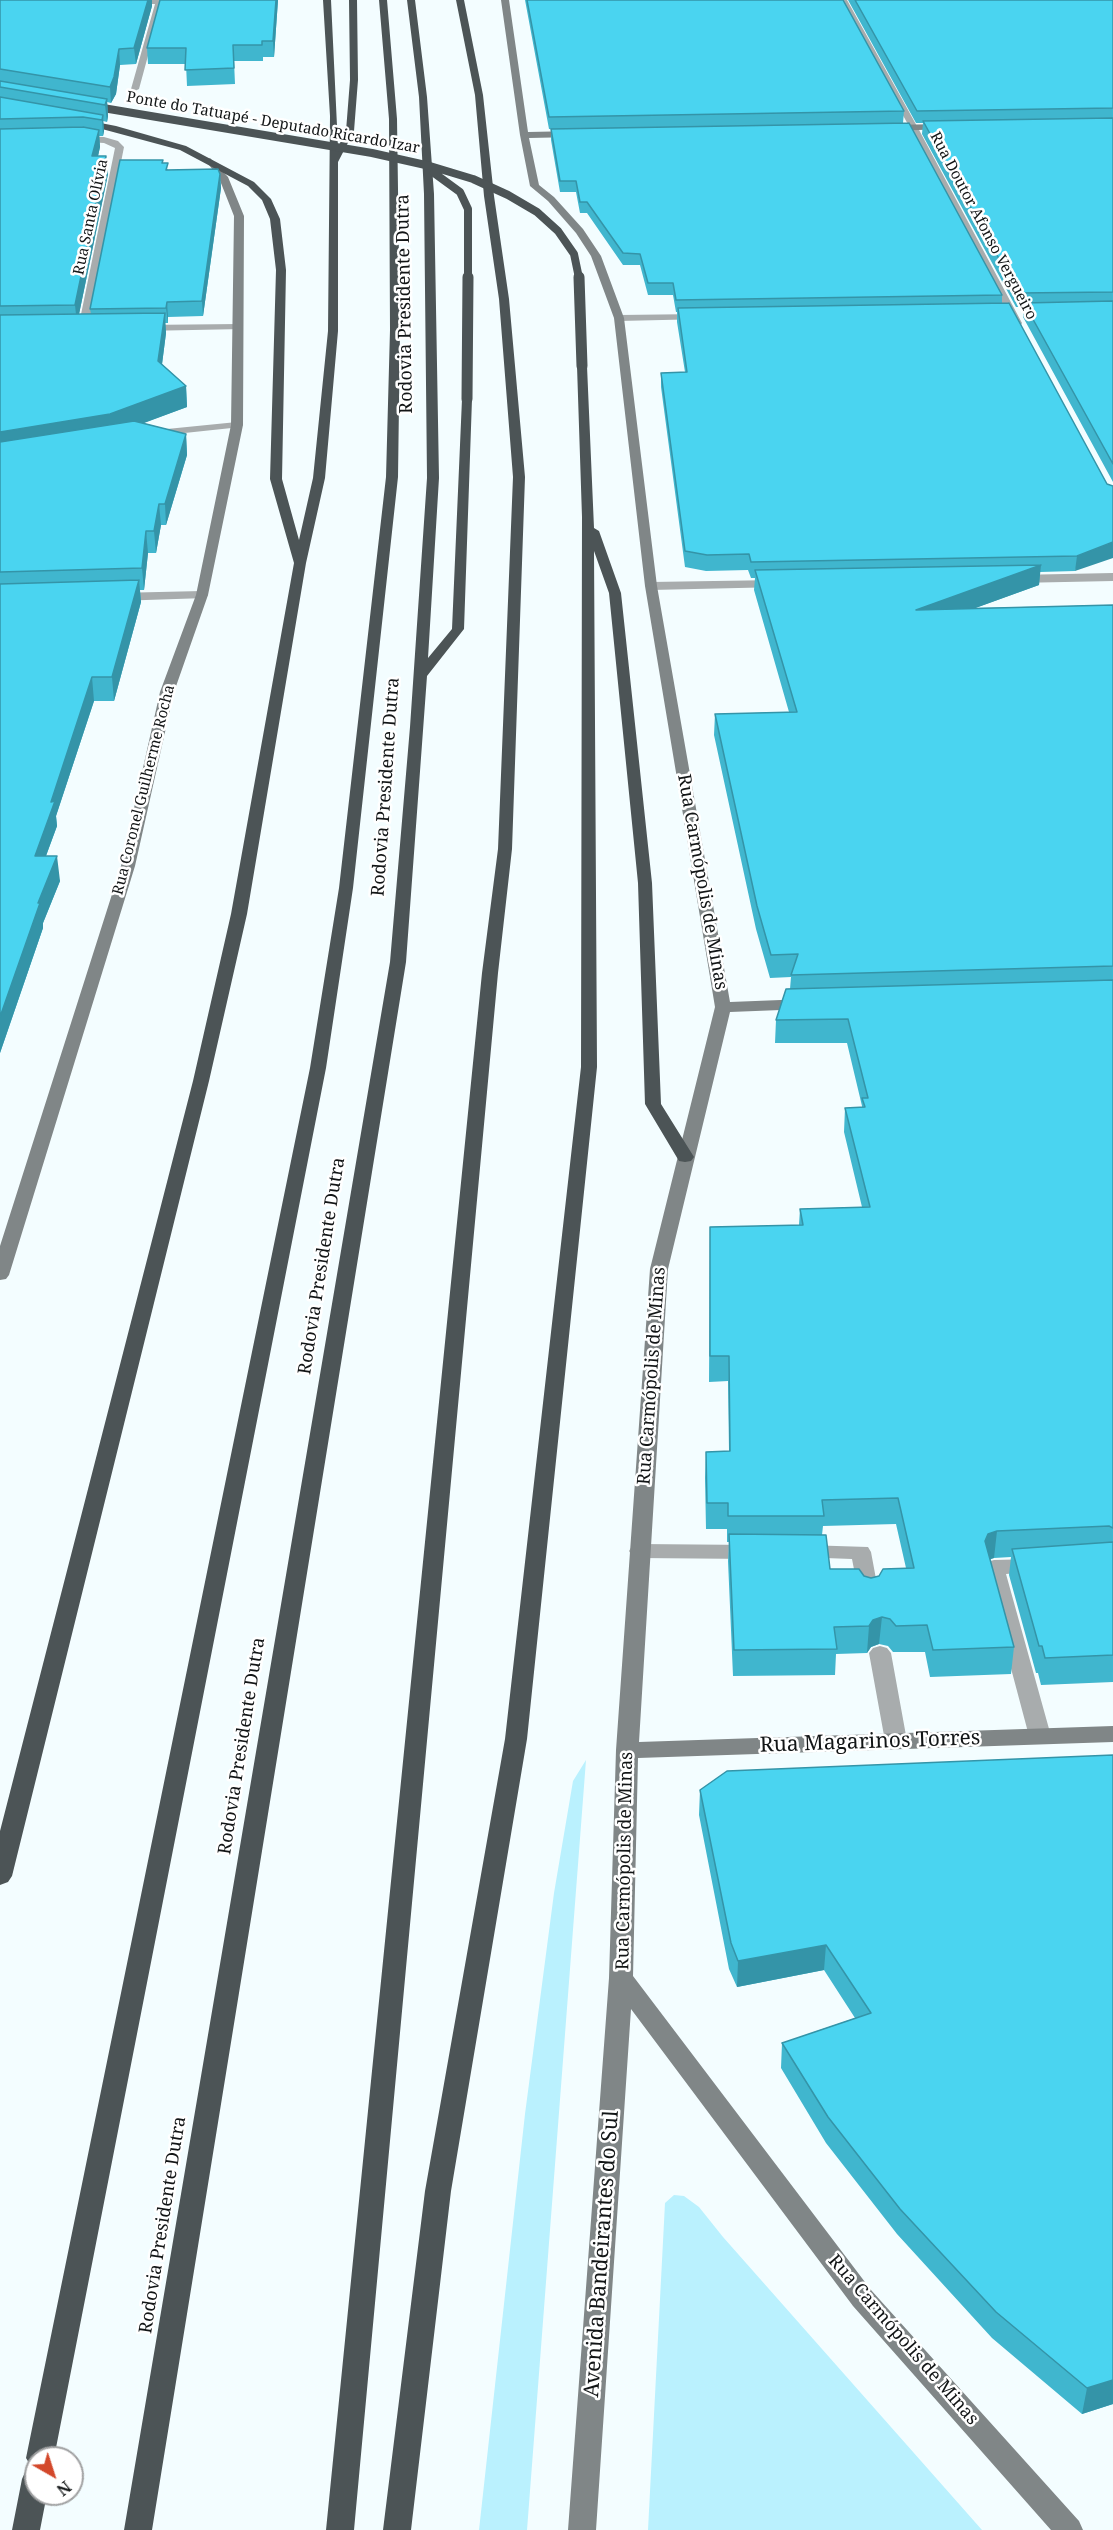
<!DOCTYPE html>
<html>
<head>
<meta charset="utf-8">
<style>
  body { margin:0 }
  #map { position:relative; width:1113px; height:2530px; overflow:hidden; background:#f3fdff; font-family:"Noto Serif",serif }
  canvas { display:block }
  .north { position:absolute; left:24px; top:2446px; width:60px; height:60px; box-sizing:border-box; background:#fff; border:2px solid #a0a1a2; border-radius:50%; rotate:141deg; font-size:16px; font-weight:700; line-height:24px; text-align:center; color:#121516 }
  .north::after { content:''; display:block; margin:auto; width:21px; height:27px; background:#d3482b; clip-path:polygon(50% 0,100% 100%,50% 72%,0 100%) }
</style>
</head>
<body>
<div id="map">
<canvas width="1113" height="2530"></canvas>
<div class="north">N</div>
</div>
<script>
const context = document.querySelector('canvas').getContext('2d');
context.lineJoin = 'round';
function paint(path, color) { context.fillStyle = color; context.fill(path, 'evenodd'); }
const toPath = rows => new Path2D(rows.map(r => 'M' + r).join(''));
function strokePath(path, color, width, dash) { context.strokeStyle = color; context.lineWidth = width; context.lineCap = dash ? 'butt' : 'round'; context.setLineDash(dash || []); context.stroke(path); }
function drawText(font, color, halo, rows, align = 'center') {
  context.font = font + ' "Noto Serif",serif'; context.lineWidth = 5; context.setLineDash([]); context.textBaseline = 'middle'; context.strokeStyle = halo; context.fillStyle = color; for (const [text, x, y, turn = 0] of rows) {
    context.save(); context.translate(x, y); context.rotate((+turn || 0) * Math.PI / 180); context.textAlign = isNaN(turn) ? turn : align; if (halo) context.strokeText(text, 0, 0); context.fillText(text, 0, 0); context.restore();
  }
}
paint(toPath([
  [586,1760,527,2530,479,2530,525,2114,554,1893,573,1781],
  [674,2195,684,2196,699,2207,723,2237,982,2530,648,2530,665,2203]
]), '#baf1fe');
paint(toPath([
  [639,1544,753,1545,760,1547,763,1552,760,1557,753,1559,639,1558,632,1556,629,1551,632,1546,639,1544],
  [805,1545,868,1547,871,1552,879,1595,876,1600,869,1602,862,1600,859,1595,852,1559,798,1557,795,1552,798,1547,805,1545],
  [880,1646,887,1648,891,1653,907,1741,904,1747,896,1749,888,1747,885,1741,869,1653,873,1648,880,1646]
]), '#a8acad');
paint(toPath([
  [125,0,185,0,188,2,184,4,162,4,139,89,135,91,131,89,155,4,128,4,124,2,125,0],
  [839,0,847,0,918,128,1022,323,1021,325,1012,323,910,128,839,0],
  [76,136,104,137,118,141,124,147,88,329,83,332,78,329,115,148,104,143,73,141,72,139,76,136],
  [702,314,706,315,706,319,619,321,614,318,619,315,702,314],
  [239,324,243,325,243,329,142,331,137,328,142,325,239,324],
  [237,422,243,425,241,427,147,437,141,434,147,431,237,422],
  [1113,573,1113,581,1016,583,1010,579,1016,575,1113,573],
  [778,580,782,581,784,584,782,587,651,590,645,586,651,582,778,580],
  [202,591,208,595,206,598,116,601,110,597,116,593,202,591],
  [1033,1559,1040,1561,1043,1566,1040,1571,1006,1574,1051,1736,1048,1742,1040,1744,1032,1742,1029,1736,984,1567,987,1562,994,1560,1033,1559]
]), '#a8acad');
paint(toPath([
  [501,0,509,0,528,132,576,131,580,134,576,137,529,138,539,185,554,197,583,229,601,256,624,318,657,586,730,1002,806,999,814,1004,806,1009,730,1012,668,1269,639,1742,1113,1726,1113,1742,638,1758,633,1976,871,2290,1079,2521,1083,2530,1051,2530,853,2306,631,2009,596,2530,568,2530,609,1978,616,1750,650,1269,715,1007,645,586,614,318,591,256,576,233,548,201,530,186,520,135,501,0],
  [945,124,949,127,948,129,888,131,884,128,888,125,945,124],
  [210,158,228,177,244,216,243,425,208,595,174,692,135,866,9,1275,6,1279,0,1280,0,1246,121,866,160,692,196,595,231,425,234,216,219,178,206,161,210,158]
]), '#808687');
paint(toPath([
  [323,0,331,0,338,147,346,131,350,80,349,0,357,0,358,80,354,131,338,162,338,331,325,478,306,563,247,914,209,1081,12,1876,8,1882,0,1885,0,1831,193,1081,231,914,294,563,270,479,276,270,270,219,262,200,248,186,180,150,76,122,80,119,116,126,186,146,254,182,271,199,280,219,286,270,282,479,299,540,313,478,328,331,330,116,323,0],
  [379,0,387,0,397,119,400,330,398,477,353,888,326,1068,54,2458,36,2458,36,2494,47,2494,40,2530,12,2530,22,2479,26,2470,32,2468,26,2458,310,1068,339,888,386,477,390,330,389,119,379,0],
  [407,0,415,0,427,97,434,194,439,478,428,658,452,629,462,399,467,396,472,399,464,629,427,676,406,962,152,2530,124,2530,390,962,410,727,427,478,424,194,419,97,407,0],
  [456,0,464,0,483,95,494,196,509,299,525,477,512,849,498,973,354,2530,326,2530,482,973,498,849,513,477,499,299,484,196,475,95,456,0],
  [582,363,587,366,594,528,599,531,621,593,652,883,661,1104,694,1157,691,1161,685,1162,679,1161,645,1104,638,883,609,593,594,551,597,1067,527,1739,451,2191,411,2530,383,2530,425,2191,505,1739,581,1067,582,517,577,366,582,363]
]), '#4c5456');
strokePath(toPath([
  [85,105,372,153,430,166,473,179,508,195,537,212,558,231,574,254,579,278],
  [434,173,460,192,468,209,468,278]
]), '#4c5456', 8);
strokePath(toPath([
  [579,277,582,366],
  [467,399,468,277]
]), '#4c5456', 11);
paint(toPath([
  [0,0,152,6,136,64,120,65,116,94,111,103,107,102,108,116,107,122,103,121,104,131,103,136,99,136,100,147,98,156,106,156,108,174,79,314,91,314,90,309,163,160,163,163,168,170,220,174,221,188,203,316,168,317,168,323,165,323,166,333,162,364,186,386,187,407,143,423,186,434,187,455,166,525,161,525,156,553,148,553,144,590,140,590,141,602,114,701,94,701,56,816,57,826,46,856,60,881,43,923,43,928,0,1053],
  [160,0,278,0,274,57,263,57,263,61,234,61,235,84,187,86,186,64,148,64,147,48],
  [525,0,843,0,904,111,903,123,1002,295,1002,303,1107,484,1075,571,1040,572,1039,585,975,608,1113,605,1113,1682,1041,1685,1038,1673,1036,1673,1009,1575,1011,1557,994,1558,990,1559,1014,1647,1011,1674,930,1677,925,1652,893,1652,888,1646,879,1644,871,1647,867,1653,836,1654,835,1675,733,1676,728,1561,729,1542,727,1542,727,1529,706,1529,705,1478,706,1452,729,1451,728,1381,709,1382,710,1227,799,1225,800,1209,862,1207,844,1132,845,1108,862,1107,862,1106,847,1043,775,1043,776,1020,790,989,791,977,770,978,756,929,714,735,715,714,789,712,754,590,755,578,751,578,748,570,706,571,685,567,661,387,661,373,685,372,677,322,677,312,676,312,673,295,648,295,640,265,623,265,587,213,580,213,576,192,560,192,551,140,551,129,549,129],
  [896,1524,906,1568,871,1578,830,1569,822,1535,823,1526],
  [848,0,1113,0,1113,482,1023,317,1024,307,1016,307,922,134,923,123,916,123],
  [727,1771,1113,2404,1082,2414,992,2338,897,2234,826,2143,781,2068,782,2043,855,2018,824,1970,737,1987,729,1969,699,1815,700,1790]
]), '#40b6ce');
paint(toPath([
  [148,0,152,0,152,6,136,64,134,48],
  [276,0,278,0,274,57,273,41],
  [119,49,120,65,116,94,111,103,110,87],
  [107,99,108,116,107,122,105,105],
  [103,115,104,131,103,136,102,120],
  [99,130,100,147,94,174,92,156],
  [106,156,108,174,77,324,75,305],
  [220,174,221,188,203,316,202,301],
  [167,302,168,317,168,323,166,308],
  [165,313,166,333,160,380,158,361],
  [186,386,187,407,112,435,0,453,0,432],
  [186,434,187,455,166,525,165,504],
  [159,504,161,525,156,553,154,531],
  [146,531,148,553,144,590,142,568],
  [1113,542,1113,558,1075,571,1077,556],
  [1041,565,1039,585,915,630,916,610],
  [139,580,141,602,114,701,112,677],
  [92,677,94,701,56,816,57,826,37,880,35,856,51,802],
  [57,856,60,881,43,923,43,928,0,1053,0,1017,38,903],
  [997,1531,994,1558,985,1561,985,1541,988,1534],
  [882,1617,879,1644,871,1647,867,1653,869,1626,873,1620],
  [826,1945,824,1970,737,1987,738,1961],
  [1113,2380,1113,2404,1082,2414,1087,2388]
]), '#3494a8');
const building = toPath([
  [0,0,148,0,134,48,119,49,114,77,110,87,0,69,0,0],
  [160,0,276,0,273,41,262,41,262,45,233,45,234,68,185,70,186,48,147,48,160,0],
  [527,0,843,0,904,111,549,117,527,0],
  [855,0,1113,0,1113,108,917,111,855,0],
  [0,81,107,99,105,105,0,87,0,81],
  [0,97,103,115,102,120,83,117,0,119,0,97],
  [1113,118,1113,292,1018,293,923,121,1113,118],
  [909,123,1002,295,676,300,673,283,648,283,640,254,623,253,587,202,580,202,576,181,560,181,551,129,909,123],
  [83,127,99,130,92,156,106,156,75,305,0,306,0,129,83,127],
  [120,160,163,160,162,163,168,163,166,170,218,169,220,174,202,301,167,302,166,308,90,309,120,160],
  [1113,301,1113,464,1024,303,1113,301],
  [1009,303,1107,484,1113,486,1113,542,1077,556,751,562,749,554,707,555,685,551,661,373,687,372,678,308,1009,303],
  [165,313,158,361,186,386,110,414,0,432,0,315,165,313],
  [134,421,186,434,165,504,159,504,154,531,146,531,142,568,0,572,0,442,134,421],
  [1041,565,916,610,1113,605,1113,966,791,975,798,954,771,955,757,906,715,714,797,712,755,570,1041,565],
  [139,580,112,677,92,677,51,802,55,801,35,856,57,856,38,903,40,903,0,1017,0,584,139,580],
  [1113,980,1113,1528,1109,1526,997,1531,988,1534,985,1541,1014,1647,933,1650,927,1625,896,1626,890,1619,882,1617,873,1620,869,1626,834,1627,837,1649,734,1650,729,1534,826,1535,830,1569,859,1569,864,1576,871,1578,879,1576,883,1569,914,1568,898,1498,822,1500,824,1516,728,1516,728,1503,707,1503,706,1452,730,1451,729,1356,710,1356,710,1227,803,1225,800,1209,870,1207,845,1108,865,1107,862,1098,868,1098,848,1019,776,1020,786,989,1113,980],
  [1113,1542,1113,1655,1045,1658,1042,1646,1039,1646,1012,1549,1113,1542],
  [1113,1755,1113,2380,1087,2388,996,2312,900,2209,828,2117,782,2043,871,2013,826,1945,738,1961,731,1943,700,1790,727,1771,1113,1755]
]);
paint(building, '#4ad4f0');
strokePath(building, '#3494a8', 1.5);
drawText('15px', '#121516', '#fff', [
  ["Ponte do Tatuapé - Deputado Ricardo Izar",273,123,10],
  ["Rua Santa Olívia",91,217,-78],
  ["Rua Doutor Afonso Vergueiro",983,226,62],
  ["Rua Coronel Guilherme Rocha",144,790,-76]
]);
drawText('18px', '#121516', '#fff', [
  ["Rodovia Presidente Dutra",405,304,-91],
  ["Rodovia Presidente Dutra",386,787,-86],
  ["Rua Carmópolis de Minas",702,882,80],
  ["Rodovia Presidente Dutra",322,1266,-81],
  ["Rua Carmópolis de Minas",652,1376,-86],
  ["Rodovia Presidente Dutra",242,1746,-81],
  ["Rua Carmópolis de Minas",625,1861,-89],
  ["Rodovia Presidente Dutra",163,2225,-81],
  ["Rua Carmópolis de Minas",903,2340,49]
]);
drawText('21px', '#121516', '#fff', [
  ["Rua Magarinos Torres",870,1742,-2],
  ["Avenida Bandeirantes do Sul",602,2254,-86]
]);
</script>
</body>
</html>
